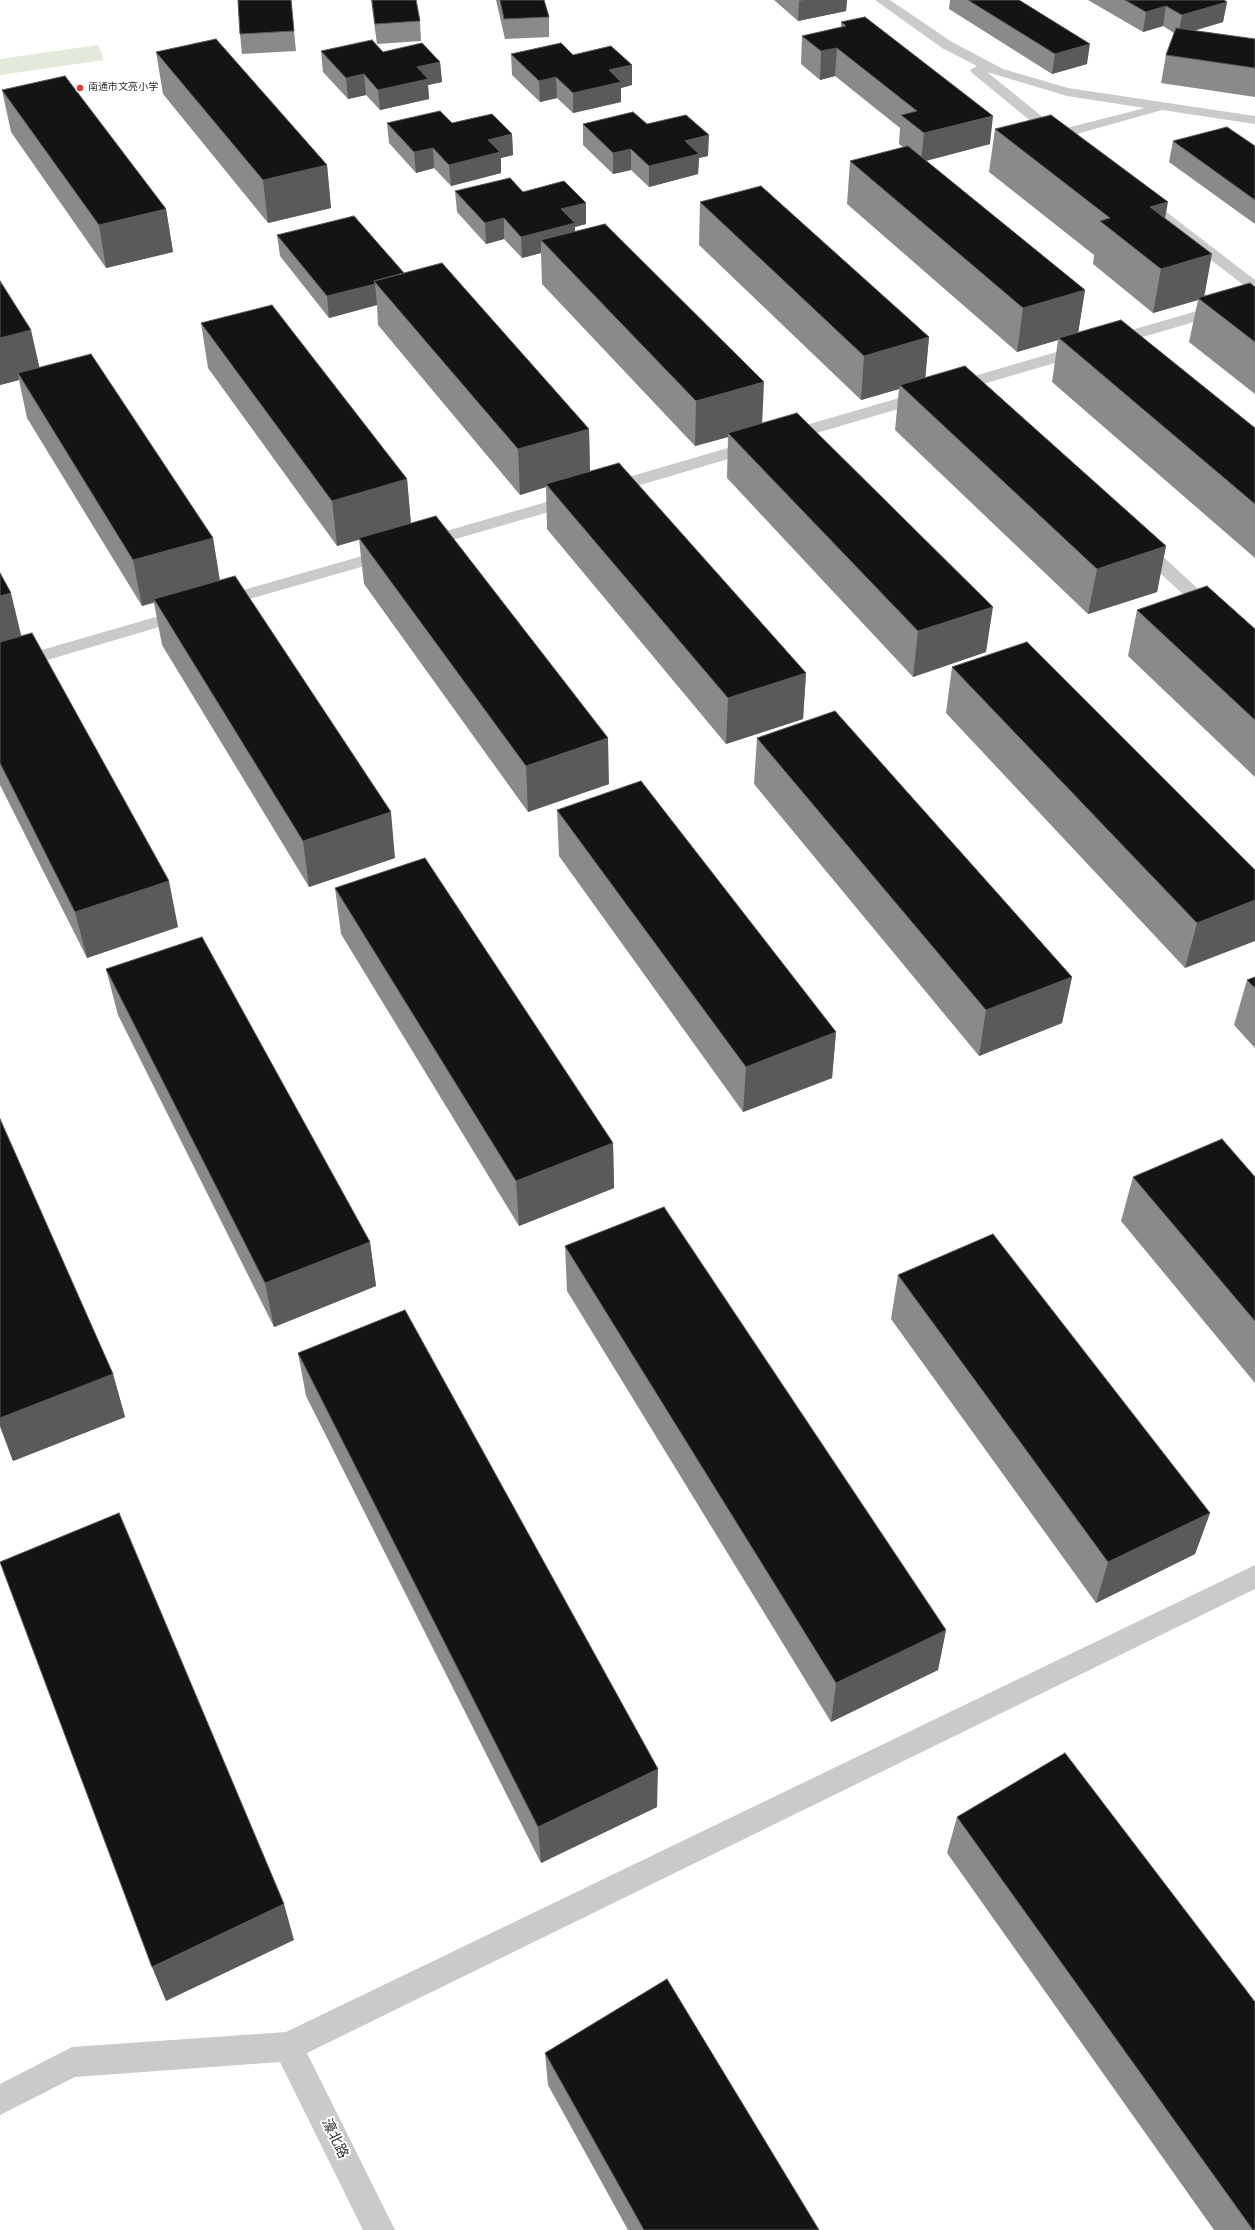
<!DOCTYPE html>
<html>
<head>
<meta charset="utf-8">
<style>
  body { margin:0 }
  canvas { display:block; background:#fff }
</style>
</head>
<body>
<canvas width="1255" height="2230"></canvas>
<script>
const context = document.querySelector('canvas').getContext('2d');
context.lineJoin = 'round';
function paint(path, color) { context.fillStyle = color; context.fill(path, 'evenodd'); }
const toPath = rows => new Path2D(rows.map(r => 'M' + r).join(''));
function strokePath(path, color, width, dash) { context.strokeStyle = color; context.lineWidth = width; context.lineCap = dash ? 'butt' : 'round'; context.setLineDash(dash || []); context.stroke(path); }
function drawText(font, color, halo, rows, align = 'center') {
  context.font = font + ' "Source Sans 3","Noto Sans SC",sans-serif'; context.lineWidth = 4; context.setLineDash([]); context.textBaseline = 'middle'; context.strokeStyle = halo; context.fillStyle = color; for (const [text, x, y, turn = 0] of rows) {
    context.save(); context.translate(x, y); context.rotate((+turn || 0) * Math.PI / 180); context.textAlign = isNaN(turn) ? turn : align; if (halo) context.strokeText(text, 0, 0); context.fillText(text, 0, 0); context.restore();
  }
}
paint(toPath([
  [98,45,104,60,0,75,0,59]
]), '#e1eadb');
paint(toPath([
  [875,0,890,0,952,42,1003,69,1068,88,1255,116,1255,124,1162,110,1066,137,1064,140,1054,140,972,73,970,70,977,66,942,48,875,0],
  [987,72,1067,96,1145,108,1059,130,987,72],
  [1142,196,1147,197,1255,280,1255,292,1250,290,1137,203,1135,200,1137,197,1142,196],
  [1255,294,1255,304,613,493,607,494,601,493,599,489,601,485,1255,294],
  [574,494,580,495,582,499,580,503,421,549,415,548,412,544,415,540,574,494],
  [1141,541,1147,542,1255,641,1255,657,1249,655,1135,550,1132,546,1135,542,1141,541],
  [390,548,396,549,399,553,396,557,218,608,212,607,209,603,212,599,390,548],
  [187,608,193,609,196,613,193,617,0,674,0,662,187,608],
  [1255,1565,1255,1589,307,2053,395,2230,363,2230,280,2062,75,2077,0,2115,0,2084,72,2047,286,2032,1255,1565]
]), '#cacaca');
paint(toPath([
  [238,0,291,0,296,51,242,54,240,34],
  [371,0,416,0,420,21,421,41,377,44],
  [496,0,544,0,549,17,549,37,505,39],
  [774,0,847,0,846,11,798,21],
  [950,0,1019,0,1087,64,1052,74,949,9],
  [1088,0,1224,0,1227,2,1223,22,1194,31,1255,39,1255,97,1161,83,1166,55,1174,33,1163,26,1143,32],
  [841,22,990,144,926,161,1085,290,1078,332,1255,428,1255,558,1052,382,1058,340,1017,352,847,204,850,161,903,147,899,144,900,128,835,76,820,80,801,64,802,36,841,27],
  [321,51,383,52,440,62,442,82,428,85,429,99,380,110,366,95,348,99,323,72],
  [156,52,327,165,331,208,268,223,163,94],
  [511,54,573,55,632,85,621,88,621,102,573,113,557,98,540,102,512,75],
  [2,90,166,209,173,252,106,268,11,132],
  [387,123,452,123,512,134,513,155,501,158,501,173,451,186,434,168,416,173,389,143],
  [583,124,647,124,708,156,699,158,698,174,649,187,631,170,613,174,583,145],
  [995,129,1165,218,1204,296,1255,287,1255,394,1189,342,1198,300,1153,313,1093,264,1094,255,989,172],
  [1173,141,1255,146,1255,224,1169,162],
  [455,191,586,203,586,224,575,227,575,231,986,652,913,677,727,478,728,437,695,446,542,284,541,253,522,258,504,239,486,244,457,212],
  [700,202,929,337,925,377,1166,546,1157,592,1088,614,895,430,899,389,861,400,699,245],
  [277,235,404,273,589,429,590,471,806,673,803,719,726,744,547,529,546,487,520,495,378,325,377,305,329,318,280,256],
  [0,281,39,367,213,538,220,580,395,858,309,887,162,645,154,603,142,606,27,418,19,380,0,385],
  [201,323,407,479,411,524,609,784,528,812,364,584,359,539,337,546,208,368],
  [0,573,21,636,178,927,87,958,0,785],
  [1137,610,1255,629,1255,777,1128,656],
  [952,667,1255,870,1185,968,946,713],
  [757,738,1072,977,1062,1023,979,1056,754,784],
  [557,810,836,1032,832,1078,743,1112,559,856],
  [335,888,613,1143,614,1188,519,1226,341,934],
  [106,969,370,1242,376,1286,274,1327,118,1015],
  [1255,977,1255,1048,1234,1025,1247,980],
  [0,1119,113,1374,125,1417,13,1461,0,1427],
  [1133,1177,1255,1177,1255,1383,1121,1221],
  [565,1246,946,1630,938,1670,831,1722,567,1291],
  [898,1275,1210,1513,1195,1554,1096,1603,891,1319],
  [298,1353,657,1807,541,1863,306,1396],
  [957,1817,1255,2230,1214,2230,947,1853],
  [545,2053,819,2230,628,2230,548,2085]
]), '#8a8a8a');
paint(toPath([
  [803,0,847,0,846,11,798,21,799,1],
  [1227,2,1223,22,1178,35,1182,15],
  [1166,6,1163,26,1143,32,1146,12],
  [1090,44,1087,64,1052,74,1055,54],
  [837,48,835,76,820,80,821,51],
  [440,62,442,82,428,85,429,99,380,110,378,90,417,67],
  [632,65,632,85,621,88,621,102,573,113,573,93,609,70],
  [364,74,366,95,348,99,346,78],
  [556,77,557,98,540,102,539,81],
  [993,116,990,144,921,162,924,133],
  [512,134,513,155,501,158,501,173,451,186,449,165,488,140],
  [709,135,708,156,699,158,698,174,649,187,649,166,685,141],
  [433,148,434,168,416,173,414,152],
  [631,149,631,170,613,174,613,153],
  [327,165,331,208,268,223,263,180],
  [1168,202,1160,246,1150,207],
  [586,203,586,224,575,227,575,244,541,240,541,253,522,258,521,237,561,209],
  [166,209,173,252,106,268,99,225],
  [504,218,504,239,486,244,485,223],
  [1212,254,1204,298,1198,298,1198,300,1153,313,1161,269],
  [375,284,377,305,329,318,327,296],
  [1085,290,1078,334,1059,338,1058,340,1017,352,1023,308],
  [31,330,41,374,18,373,19,380,0,385,0,338],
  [929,337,925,382,900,385,899,389,861,400,864,356],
  [764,382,762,427,728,433,728,437,695,446,696,401],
  [589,429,590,474,546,484,546,487,520,495,518,449],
  [407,479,411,525,337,546,332,501],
  [213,538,220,583,154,599,154,602,142,606,133,560],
  [1166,546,1157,592,1088,614,1097,569],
  [11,593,22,639,0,646,0,596],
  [993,607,986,652,913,677,918,631],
  [806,673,803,719,726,744,728,698],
  [608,738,609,784,528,812,526,766],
  [391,812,395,858,309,887,303,841],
  [169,881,178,927,87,958,75,912],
  [1255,900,1255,941,1185,968,1197,923],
  [1072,977,1062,1023,979,1056,986,1010],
  [836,1032,832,1078,743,1112,746,1067],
  [613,1143,614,1188,519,1226,516,1181],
  [370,1242,376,1286,274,1327,265,1283],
  [113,1374,125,1417,13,1461,0,1425,0,1418],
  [1210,1513,1195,1554,1096,1603,1108,1562],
  [946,1630,938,1670,831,1722,836,1683],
  [658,1769,657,1807,541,1863,538,1827],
  [284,1904,294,1940,166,2001,152,1967]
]), '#5a5a5a');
const building = toPath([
  [238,0,291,0,294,31,240,34,238,0],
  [372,0,416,0,420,21,375,24,372,0],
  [500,0,544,0,549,17,504,19,500,0],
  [968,0,1019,0,1090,44,1055,54,968,0],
  [1125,0,1224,0,1227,2,1182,15,1166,6,1146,12,1125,0],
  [865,17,993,116,924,133,901,115,917,111,837,48,821,51,802,36,846,26,841,22,865,17],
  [1176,28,1255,39,1255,68,1166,55,1176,28],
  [216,39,327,165,263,180,156,52,216,39],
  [372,40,383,52,422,43,440,62,417,67,428,79,378,90,364,74,346,78,321,51,372,40],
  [561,43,573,55,611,46,632,65,609,70,621,82,573,93,556,77,539,81,511,54,561,43],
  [65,76,166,209,99,225,2,90,65,76],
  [440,111,452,123,492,114,512,134,488,140,500,152,449,165,433,148,414,152,387,123,440,111],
  [633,112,647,124,686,115,709,135,685,141,699,154,649,166,631,149,613,153,583,124,633,112],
  [1051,115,1168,202,1150,207,1212,254,1161,269,1100,221,1110,218,995,129,1051,115],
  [1227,127,1255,146,1255,200,1173,141,1227,127],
  [908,146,1085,290,1023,308,850,161,908,146],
  [510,178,523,192,564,181,586,203,561,209,575,223,521,237,504,218,485,223,455,191,510,178],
  [761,186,929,337,864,356,700,202,761,186],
  [354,216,404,273,374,281,375,284,327,296,277,235,354,216],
  [605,224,764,382,696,401,541,240,605,224],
  [442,263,589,429,518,449,374,281,442,263],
  [0,281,31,330,0,338,0,281],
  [1250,283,1255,287,1255,342,1198,298,1250,283],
  [272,305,407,479,332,501,201,323,272,305],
  [1121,320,1255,428,1255,504,1059,338,1121,320],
  [91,354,213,538,133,560,18,373,91,354],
  [965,366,1166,546,1097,569,900,385,965,366],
  [797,413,993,607,918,631,728,433,797,413],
  [619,463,806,673,728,698,546,484,619,463],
  [436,516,608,738,526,766,359,538,436,516],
  [0,573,11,593,0,596,0,573],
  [235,576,391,812,303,841,154,599,235,576],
  [1207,586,1255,629,1255,720,1137,610,1207,586],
  [32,633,169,881,75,912,0,763,0,642,32,633],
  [1027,642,1255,870,1255,900,1197,923,952,667,1027,642],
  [835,711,1072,977,986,1010,757,738,835,711],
  [641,781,836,1032,746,1067,557,810,641,781],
  [425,858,613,1143,516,1181,335,888,425,858],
  [202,937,370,1242,265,1283,106,969,202,937],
  [1255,977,1255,988,1247,980,1255,977],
  [0,1119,113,1374,0,1418,0,1119],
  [1222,1139,1255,1177,1255,1321,1133,1177,1222,1139],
  [664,1207,946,1630,836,1683,565,1246,664,1207],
  [993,1234,1210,1513,1108,1562,898,1275,993,1234],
  [405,1310,658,1769,538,1827,298,1353,405,1310],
  [119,1513,284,1904,152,1967,0,1562,119,1513],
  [1065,1753,1255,2002,1255,2230,1253,2230,957,1817,1065,1753],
  [667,1979,819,2230,644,2230,545,2053,667,1979]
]);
paint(building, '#141414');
strokePath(building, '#5a5a5a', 1);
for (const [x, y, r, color] of [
  [80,88,4,"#dc4137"]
]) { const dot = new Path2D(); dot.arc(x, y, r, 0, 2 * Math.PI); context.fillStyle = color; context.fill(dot); strokePath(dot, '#fff', 1.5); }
drawText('10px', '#2d2d2d', '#fff', [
  ["南通市文亮小学",88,88]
], 'left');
drawText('14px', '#2d2d2d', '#fff', [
  ["濠北路",334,2139,64]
]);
</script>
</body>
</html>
